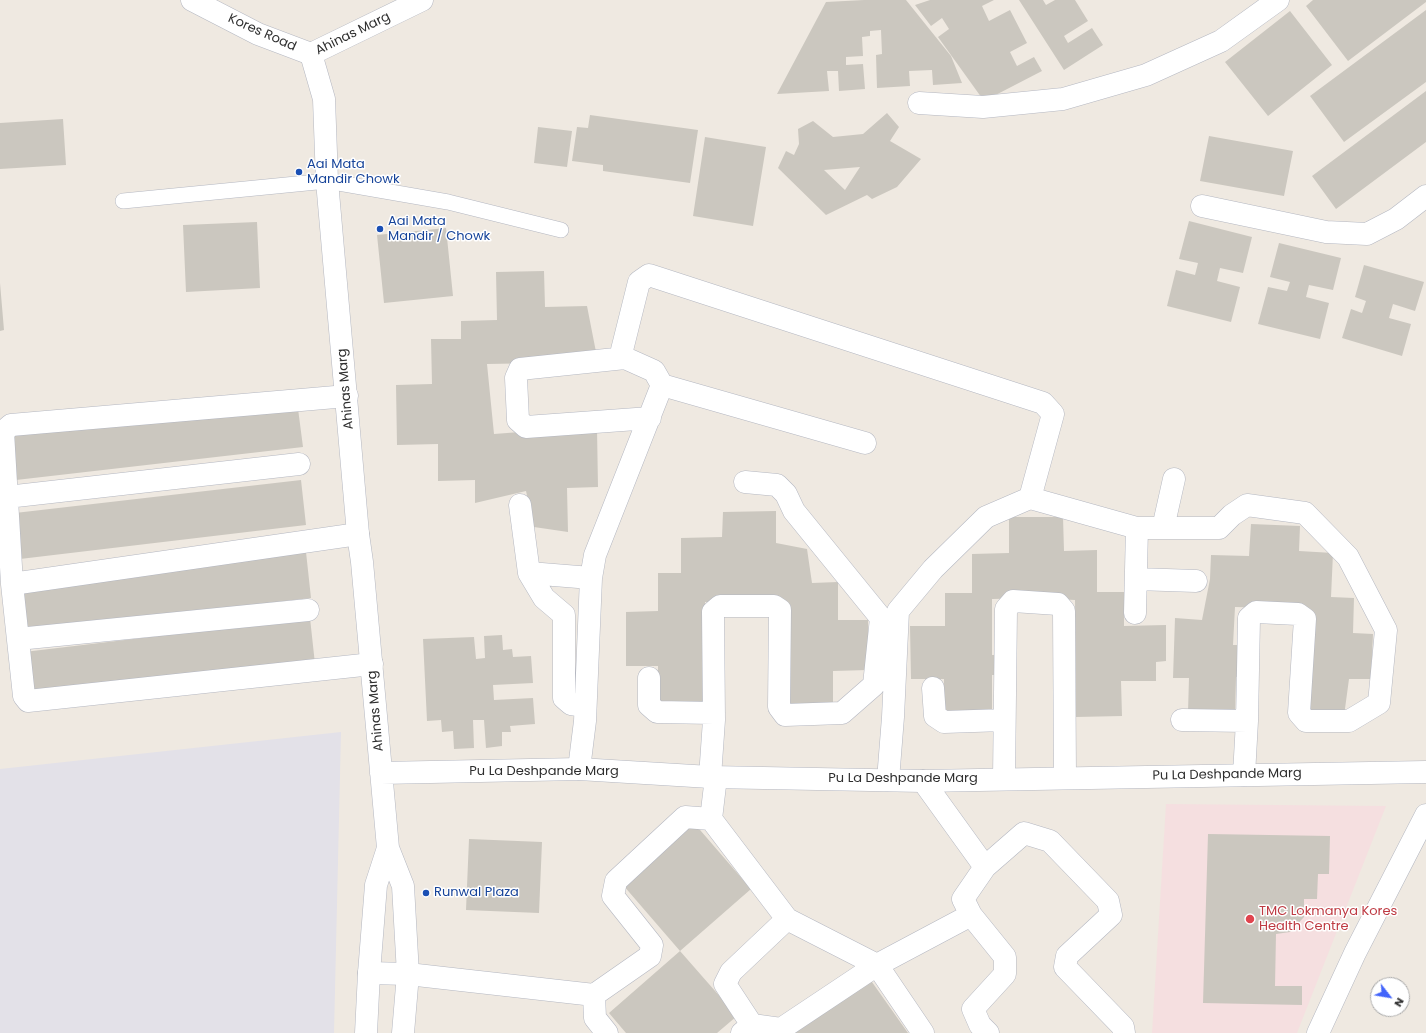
<!DOCTYPE html>
<html>
<head>
<meta charset="utf-8">
<style>
  body { margin:0 }
  #map { position:relative; width:1426px; height:1033px; overflow:hidden; background:#efe9e1; font-family:Poppins,sans-serif }
  canvas { display:block }
  .north { position:absolute; left:1370px; top:977px; width:40px; height:40px; box-sizing:border-box; background:#fff; border:1px solid #ababab; border-radius:50%; rotate:121deg; font-size:11px; font-weight:700; line-height:16px; text-align:center; color:#2e2e2e }
  .north::after { content:''; display:block; margin:auto; width:14px; height:18px; background:#4264fb; clip-path:polygon(50% 0,100% 100%,50% 72%,0 100%) }
</style>
</head>
<body>
<div id="map">
<canvas width="1426" height="1033"></canvas>
<div class="north">N</div>
</div>
<script>
const context = document.querySelector('canvas').getContext('2d');
context.lineJoin = 'round';
function paint(path, color) { context.fillStyle = color; context.fill(path, 'evenodd'); }
const toPath = rows => new Path2D(rows.map(r => 'M' + r).join(''));
function strokePath(path, color, width, dash) { context.strokeStyle = color; context.lineWidth = width; context.lineCap = dash ? 'butt' : 'round'; context.setLineDash(dash || []); context.stroke(path); }
function drawText(font, color, halo, rows, align = 'center') {
  context.font = font + ' Poppins,sans-serif'; context.lineWidth = 3; context.setLineDash([]); context.textBaseline = 'middle'; context.strokeStyle = halo; context.fillStyle = color; for (const [text, x, y, turn = 0] of rows) {
    context.save(); context.translate(x, y); context.rotate((+turn || 0) * Math.PI / 180); context.textAlign = isNaN(turn) ? turn : align; if (halo) context.strokeText(text, 0, 0); context.fillText(text, 0, 0); context.restore();
  }
}
paint(toPath([
  [341,732,334,1033,0,1033,0,769]
]), '#e3e1e8');
paint(toPath([
  [1166,804,1386,806,1297,1033,1152,1033]
]), '#f5dfe0');
paint(toPath([
  [864,0,906,0,951,56,962,83,933,85,932,70,909,71,910,86,877,88,876,55,882,54,881,30,870,31,870,36,862,37,863,56,846,57,846,65,863,64,865,89,839,91,838,71,827,71,829,91,777,94,826,2],
  [930,0,994,0,982,6,989,21,1010,10,1027,43,1010,52,1017,66,1034,57,1042,71,984,101,938,37,949,29,942,18,931,26,915,5],
  [1019,0,1043,0,1046,5,1055,0,1075,0,1088,21,1064,36,1068,43,1092,28,1103,45,1064,70],
  [1313,0,1426,0,1426,2,1348,61,1306,6],
  [1426,10,1426,82,1344,142,1310,96],
  [1290,11,1332,65,1268,116,1225,62],
  [1426,91,1426,142,1336,209,1312,176],
  [887,113,899,127,890,141,921,159,897,187,872,199,867,195,826,215,778,168,786,151,794,155,799,144,798,129,813,121,833,137,863,134],
  [860,167,845,190,824,170],
  [590,115,698,130,690,183,603,171,603,165,572,161,577,127,588,128],
  [63,119,66,165,0,169,0,123],
  [538,127,572,131,567,167,534,163],
  [1209,136,1293,151,1284,196,1200,181],
  [705,137,766,147,753,226,693,216],
  [1189,221,1252,237,1243,273,1220,268,1217,281,1240,287,1231,322,1167,306,1176,270,1195,275,1198,263,1179,259],
  [257,222,260,288,186,292,183,225],
  [446,228,453,296,384,303,377,235],
  [1279,243,1341,258,1333,290,1309,285,1306,297,1329,303,1320,339,1258,324,1268,287,1287,291,1290,282,1270,277],
  [1364,265,1424,282,1415,311,1393,304,1389,318,1411,324,1402,356,1342,338,1351,309,1362,313,1366,301,1355,297],
  [544,271,545,307,587,306,596,352,544,363,487,364,494,434,559,429,597,429,598,487,567,488,568,532,534,527,526,491,475,503,475,480,438,481,438,444,397,445,396,385,432,384,431,339,461,339,461,321,497,320,496,272],
  [0,283,4,330,0,331],
  [297,401,303,447,16,480,11,434],
  [301,480,306,525,20,559,15,513],
  [776,511,776,543,807,549,812,583,838,582,838,620,868,620,868,670,833,671,833,706,785,706,785,601,705,602,705,707,658,707,658,666,626,666,626,612,658,611,658,573,681,573,681,538,722,537,723,512],
  [1009,517,1063,517,1064,551,1097,550,1097,592,1124,592,1124,626,1166,625,1166,661,1156,662,1156,681,1121,681,1122,716,1076,717,1075,600,1036,598,992,599,992,655,999,655,1000,675,992,675,992,715,944,716,944,679,911,679,910,626,945,626,945,593,972,593,972,554,1009,553],
  [1251,524,1300,526,1299,551,1333,553,1331,597,1354,598,1353,633,1373,634,1371,679,1349,679,1344,716,1308,714,1311,609,1235,607,1233,645,1241,645,1244,678,1236,677,1235,714,1188,712,1189,678,1173,678,1175,618,1202,620,1210,579,1211,555,1249,556],
  [306,552,311,598,24,631,19,585],
  [310,618,315,664,29,697,24,652],
  [502,635,503,650,512,649,513,657,531,656,533,683,493,685,494,700,533,698,535,724,510,726,511,732,502,732,502,746,486,748,484,720,473,720,474,748,454,749,453,731,442,732,441,720,427,721,423,639,474,637,476,659,485,658,484,636],
  [694,823,751,889,680,951,623,885],
  [1208,834,1330,836,1329,874,1318,874,1317,899,1304,899,1304,917,1290,932,1276,934,1275,986,1302,986,1302,1005,1203,1003],
  [469,839,542,842,539,913,466,910],
  [680,951,737,1016,717,1033,626,1033,609,1013],
  [867,975,908,1033,794,1033]
]), '#cbc7bf');
const lane = toPath([
  [123,201,327,181,448,202,561,230]
]);
const street = toPath([
  [192,0,258,34,311,54],
  [919,103,983,107,1063,99,1146,75,1221,41,1278,0],
  [1202,206,1326,232,1367,234,1396,219,1426,196],
  [625,358,520,369,516,378,518,420,526,427,650,418],
  [662,385,654,371,625,358,622,350,639,282,649,275,1043,403,1053,414,1030,498,1137,528,1219,528,1232,515,1247,505,1305,513,1348,557,1386,630,1379,703,1349,721,1306,721,1299,713,1305,619,1298,614,1256,612,1249,618,1247,721,1182,720],
  [347,396,11,425,3,432,12,584,24,696,28,701,372,664],
  [7,497,299,464],
  [520,505,529,573,544,598,564,615,564,698,571,704,585,706],
  [1163,528,1174,479],
  [529,573,591,578],
  [1136,579,1196,581],
  [12,584,358,534],
  [1135,613,1137,528],
  [18,639,308,610],
  [649,678,649,705,657,712,714,713],
  [933,688,935,716,944,722,1004,720],
  [579,769,585,721,591,578,595,555,662,385,865,443],
  [1244,775,1247,721],
  [710,777,714,720,713,612,720,606,774,606,780,610,779,707,785,715,842,713,874,685,881,618,794,511,786,494,777,485,745,482],
  [1004,779,1006,609,1013,601,1058,604,1064,611,1065,778],
  [888,780,893,717,898,611,933,569,986,517,1030,498],
  [923,781,985,867],
  [711,819,716,777],
  [369,973,408,974,594,995],
  [752,1025,781,1029,877,965,923,1033],
  [607,1033,595,1018,594,995,650,956,652,945,613,896,616,881,685,817,711,819,787,919,877,965,971,915],
  [742,1033,752,1025,725,984,731,972,787,919],
  [988,1033,980,1025,973,1009,1005,974,1005,957,971,915,963,899,985,867,1024,833,1050,841,1108,901,1111,915,1067,956,1065,967,1123,1027,1124,1033],
  [1318,1033,1355,953,1426,815]
]);
const secondary = toPath([
  [381,773,579,769,710,777,923,781,1426,772],
  [366,1033,369,973,376,885,388,848],
  [403,1033,408,974,403,886,388,848,362,562,358,534,327,181,324,99,311,54,422,0]
]);
strokePath(lane, '#b4b7c1', 16);
strokePath(street, '#b4b7c1', 23);
strokePath(secondary, '#b4b7c1', 23);
strokePath(lane, '#fff', 15);
strokePath(street, '#fff', 22);
strokePath(secondary, '#fff', 22);
for (const [x, y, r, color] of [
  [299,172,4,"#1a4fb4"],
  [380,229,4,"#1a4fb4"],
  [426,893,4,"#1a4fb4"],
  [1250,919,5,"#e0444e"]
]) { const dot = new Path2D(); dot.arc(x, y, r, 0, 2 * Math.PI); context.fillStyle = color; context.fill(dot); strokePath(dot, '#fff', 1.5); }
drawText('13px', '#2e2e2e', '#fff', [
  ["Kores Road",262,33,24],
  ["Ahinas Marg",353,34,-26],
  ["Ahinas Marg",346,389,-95],
  ["Ahinas Marg",376,711,-95],
  ["Pu La Deshpande Marg",544,772],
  ["Pu La Deshpande Marg",1227,775,-1],
  ["Pu La Deshpande Marg",903,779]
]);
drawText('13px', '#164399', '#fff', [
  ["Aai Mata",307,165],
  ["Mandir Chowk",307,180],
  ["Aai Mata",388,222],
  ["Mandir / Chowk",388,237],
  ["Runwal Plaza",434,893]
], 'left');
drawText('13px', '#be3a42', '#fff', [
  ["TMC Lokmanya Kores",1259,912],
  ["Health Centre",1259,927]
], 'left');
</script>
</body>
</html>
